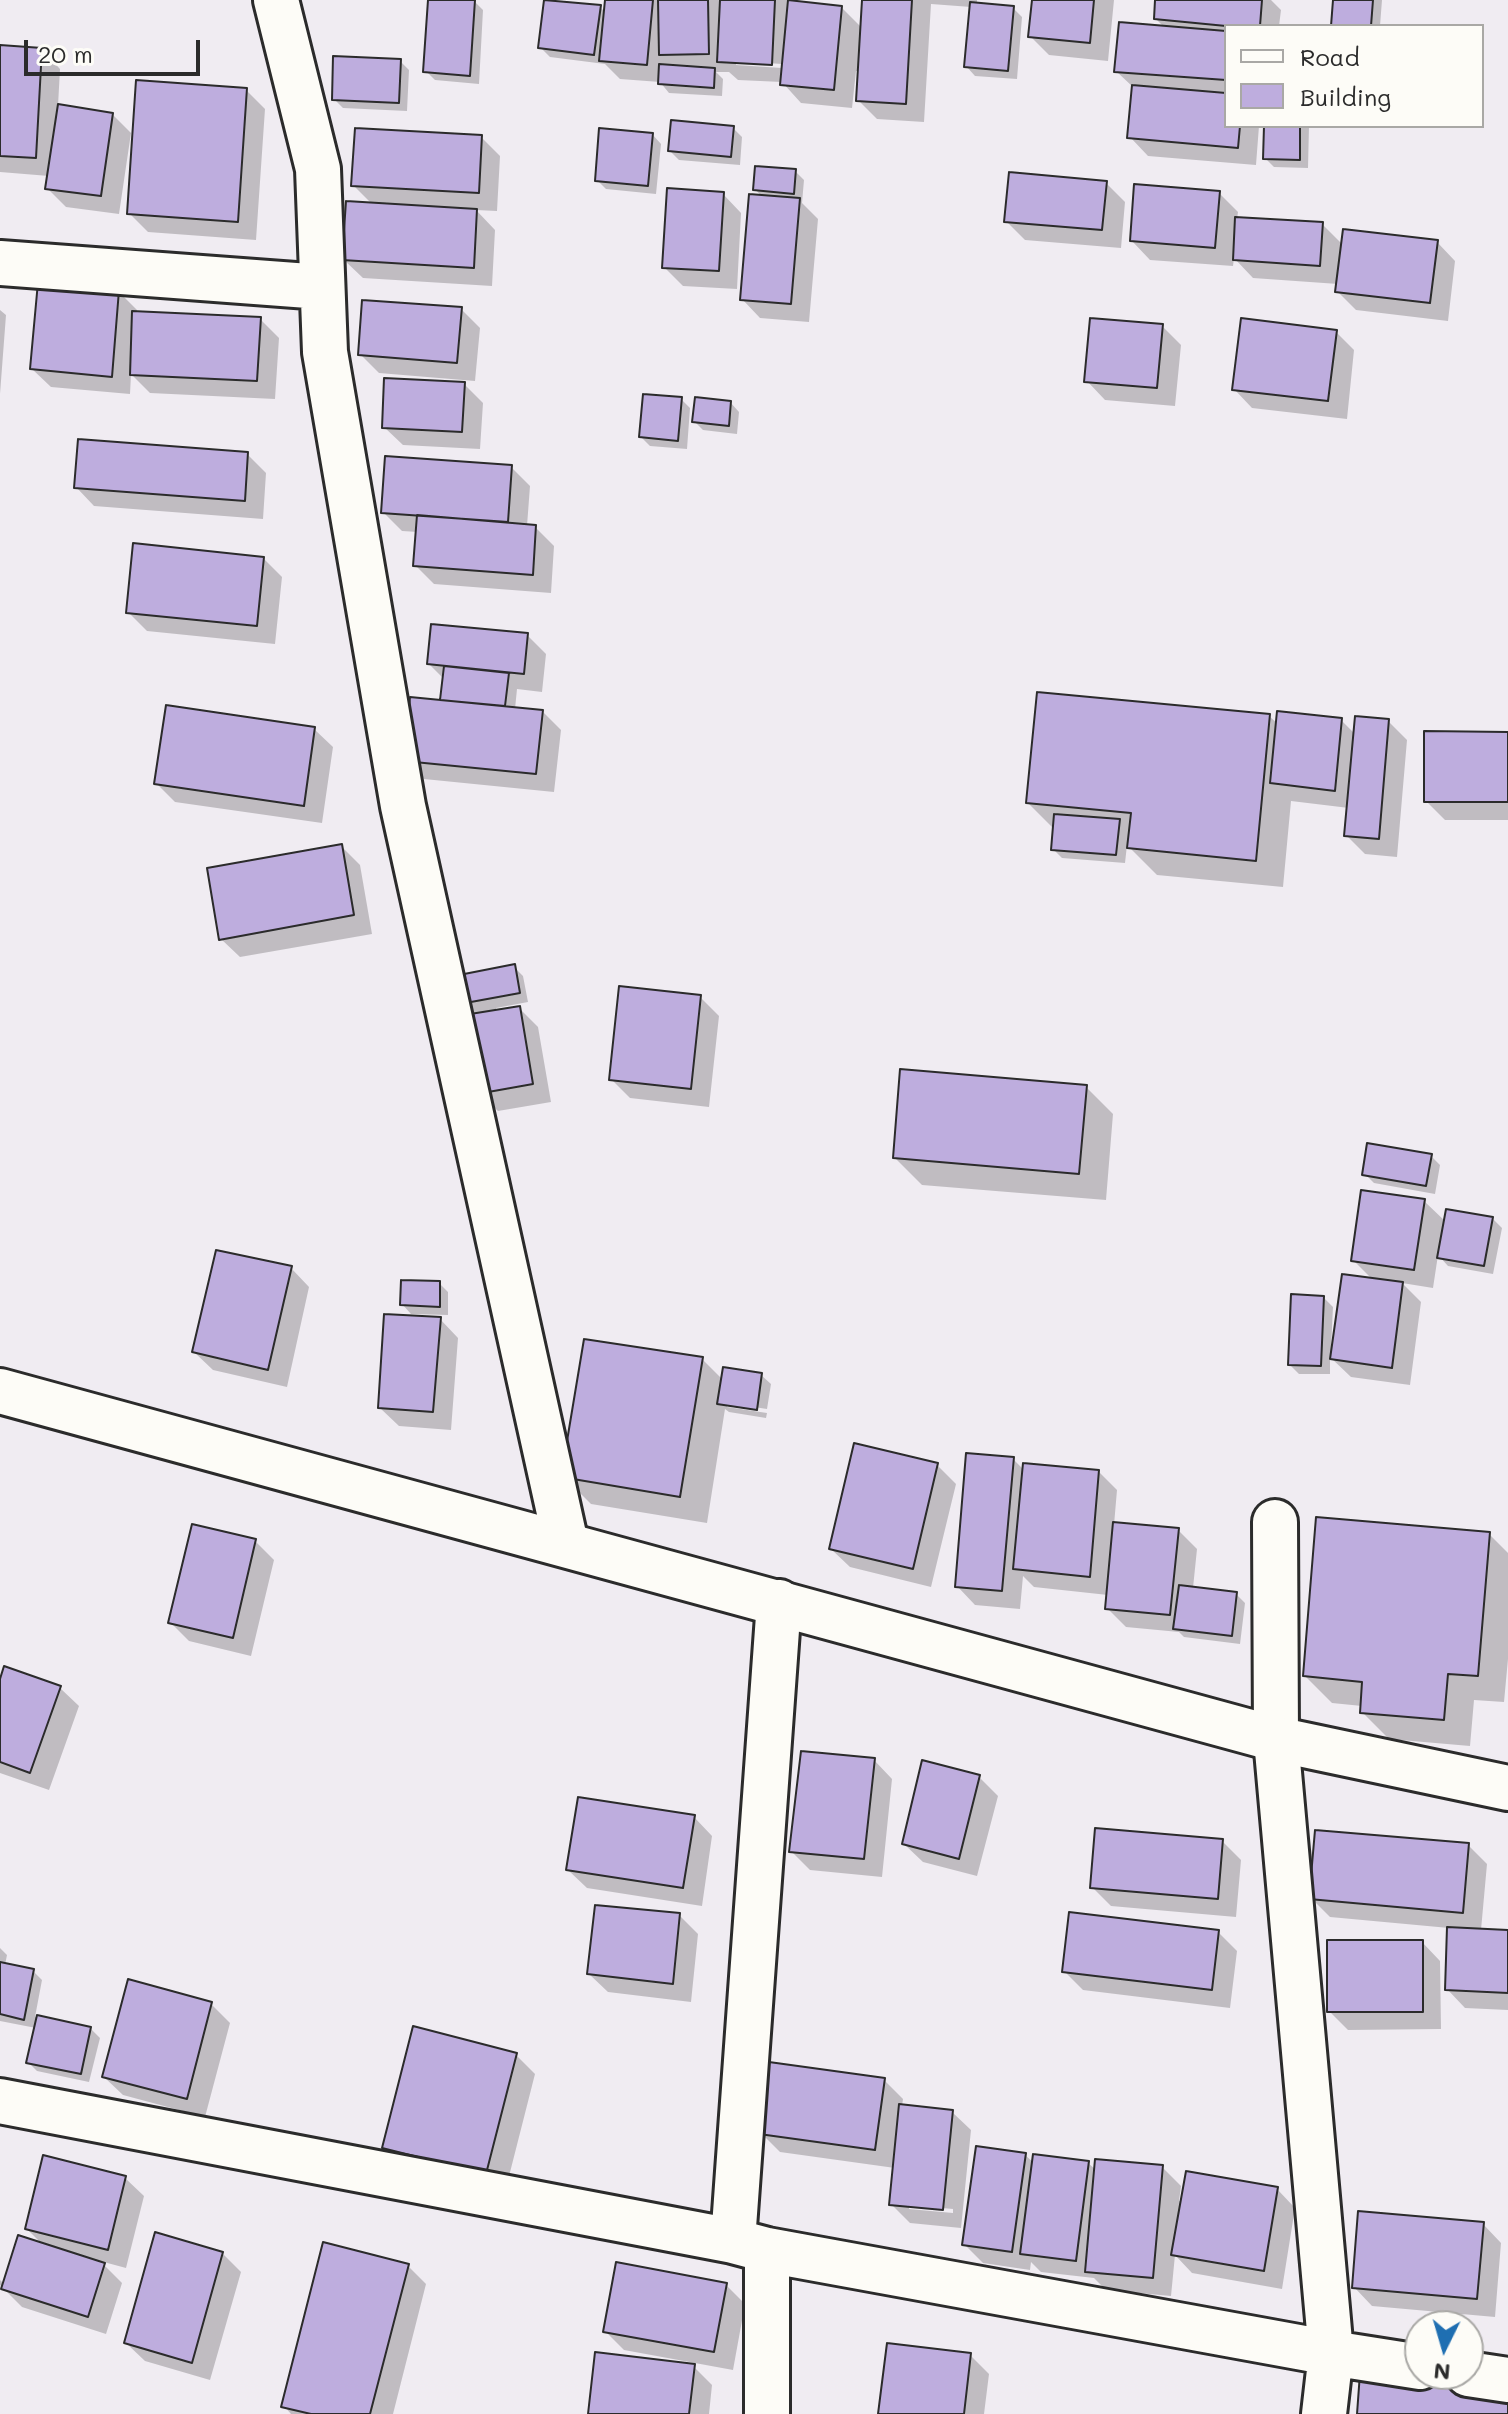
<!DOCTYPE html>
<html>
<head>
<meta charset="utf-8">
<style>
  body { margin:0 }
  #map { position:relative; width:1508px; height:2414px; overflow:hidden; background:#f0ecf2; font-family:Mali,sans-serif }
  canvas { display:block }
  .legend { position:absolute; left:1224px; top:24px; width:260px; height:104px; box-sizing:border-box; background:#fdfcf7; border:2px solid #a9a8a5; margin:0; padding:10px 14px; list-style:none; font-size:24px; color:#2b2b2b }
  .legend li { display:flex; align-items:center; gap:16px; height:40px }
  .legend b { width:40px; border:2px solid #a9a8a5 }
  .north { position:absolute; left:1404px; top:2310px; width:80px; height:80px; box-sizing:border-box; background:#fdfcf7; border:2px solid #a9a8a5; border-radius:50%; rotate:185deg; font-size:22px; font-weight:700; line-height:32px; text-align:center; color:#2b2b2b }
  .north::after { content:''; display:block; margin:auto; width:28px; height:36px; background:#1f6fb2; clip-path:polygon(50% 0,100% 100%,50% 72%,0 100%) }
  .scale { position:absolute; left:24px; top:40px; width:176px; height:36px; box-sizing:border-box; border:4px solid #2b2b2b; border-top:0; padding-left:10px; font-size:24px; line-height:28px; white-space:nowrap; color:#2b2b2b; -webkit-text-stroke:6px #fdfcf7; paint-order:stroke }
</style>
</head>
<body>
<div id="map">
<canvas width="1508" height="2414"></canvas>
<ul class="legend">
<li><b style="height:10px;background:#fdfcf7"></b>Road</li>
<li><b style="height:22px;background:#beadde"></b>Building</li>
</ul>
<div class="north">N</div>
<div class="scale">20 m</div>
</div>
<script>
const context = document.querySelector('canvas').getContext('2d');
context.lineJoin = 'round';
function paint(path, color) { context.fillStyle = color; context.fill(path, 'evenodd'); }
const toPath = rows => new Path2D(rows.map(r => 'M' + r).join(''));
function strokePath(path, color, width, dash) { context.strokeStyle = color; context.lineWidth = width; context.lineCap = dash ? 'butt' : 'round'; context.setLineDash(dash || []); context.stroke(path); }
paint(toPath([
  [430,0,474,1,483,10,479,84,435,80,426,71],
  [607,0,794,0,794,3,842,8,862,28,864,0,977,0,977,5,1013,8,1022,17,1017,79,975,76,966,66,971,7,931,4,924,122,877,119,858,100,859,71,856,71,852,108,801,103,782,82,738,80,729,72,716,72,723,79,722,96,669,93,660,82,620,79,605,64,550,57,541,48,600,7,606,13],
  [736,61,782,64,782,68,736,65],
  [1034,0,1114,0,1108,61,1049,55,1030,36],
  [1157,0,1271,0,1281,10,1279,26,1226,26,1226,126,1259,126,1256,165,1148,156,1130,137,1134,88,1116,71,1165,28,1156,19],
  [1335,0,1382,0,1380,26,1333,26],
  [0,47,42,50,60,69,58,106,112,114,131,133,119,214,66,207,47,188,49,176,0,172],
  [400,61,409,70,407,111,343,108,334,99],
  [246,90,265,109,256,240,148,232,129,213],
  [1266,126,1309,126,1308,168,1274,167,1265,158],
  [733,128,742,137,740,165,679,160,670,151],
  [652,134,661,144,656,194,606,189,597,180],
  [481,137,500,156,497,211,476,210,495,230,492,286,363,278,344,260,373,205,353,185],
  [795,171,804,180,802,203,818,219,809,322,760,318,742,299,762,197,755,189],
  [1106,183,1125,202,1121,248,1025,240,1006,221],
  [1219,193,1238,212,1237,219,1322,224,1343,245,1437,242,1455,261,1448,321,1356,310,1337,291,1338,284,1253,278,1234,258,1233,266,1150,260,1132,241],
  [723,194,741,213,737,289,683,286,664,267],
  [118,291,137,310,137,313,260,319,279,338,275,399,150,393,131,374,130,394,51,387,32,369],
  [461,309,480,328,475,381,379,373,360,354],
  [0,310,6,315,0,394],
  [1162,326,1181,345,1175,406,1105,400,1087,381],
  [1336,332,1354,350,1347,419,1252,408,1234,389],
  [464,384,483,403,480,449,403,445,384,427],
  [681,399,690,408,687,449,650,446,641,437],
  [730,402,739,412,737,434,703,430,694,421],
  [247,454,266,473,263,519,94,506,76,487],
  [511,467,530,486,527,526,535,527,554,546,551,593,434,584,415,565,418,532,402,531,383,512],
  [263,558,282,577,275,644,147,631,128,612],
  [527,635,546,654,542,692,517,689,515,709,542,711,561,730,554,792,424,779,406,760,446,702,444,679,429,664],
  [1269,716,1278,724,1341,720,1355,734,1388,721,1407,740,1397,857,1365,854,1346,835,1349,808,1291,801,1283,887,1157,875,1127,845,1125,863,1062,858,1053,849,1055,830,1028,803],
  [314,729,333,747,322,823,175,802,156,783],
  [1508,734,1508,820,1445,820,1426,801],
  [341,846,360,865,372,934,240,957,221,939],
  [514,967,523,976,528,1002,496,1008,496,1011,519,1008,538,1027,551,1102,498,1111,479,1093,473,1015,461,1003],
  [700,997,719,1016,709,1107,630,1098,611,1079],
  [1086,1087,1113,1114,1106,1200,922,1185,895,1158],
  [1431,1156,1440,1165,1435,1194,1374,1183,1365,1174],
  [1424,1201,1446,1222,1492,1218,1502,1228,1493,1274,1448,1266,1438,1255,1433,1288,1402,1283,1421,1302,1410,1385,1351,1377,1330,1357,1330,1374,1299,1374,1290,1365,1324,1298,1333,1307,1331,1348,1334,1348,1373,1280,1353,1260],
  [291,1268,309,1287,287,1387,213,1370,194,1352],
  [439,1283,448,1292,448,1315,411,1314,402,1304],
  [440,1319,458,1338,451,1430,399,1426,380,1408],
  [702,1359,723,1380,761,1375,771,1384,767,1409,727,1403,727,1407,767,1413,766,1418,729,1412,725,1409,707,1523,591,1504,563,1476],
  [1013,1459,1024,1470,1099,1472,1117,1490,1114,1525,1178,1530,1197,1549,1193,1588,1236,1594,1245,1603,1240,1644,1184,1637,1179,1632,1126,1627,1107,1608,1108,1595,1034,1587,1023,1576,1020,1609,975,1605,957,1586],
  [937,1465,956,1484,931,1587,850,1567,831,1549],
  [1489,1534,1508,1553,1508,1659,1504,1702,1474,1700,1470,1746,1389,1739,1362,1712,1362,1706,1332,1703,1305,1676],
  [255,1541,274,1560,251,1656,189,1641,170,1622],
  [0,1685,60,1688,79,1706,49,1790,0,1773],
  [874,1760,892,1779,882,1877,810,1870,791,1851],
  [979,1777,998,1796,977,1876,923,1862,904,1844],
  [694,1817,712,1836,702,1906,587,1888,568,1870],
  [1222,1841,1241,1860,1236,1917,1111,1906,1092,1887],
  [1468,1845,1487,1864,1481,1930,1508,1932,1508,2010,1465,2008,1447,1989,1449,1928,1330,1917,1311,1898],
  [679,1915,698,1934,691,2002,608,1992,589,1974],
  [1218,1932,1237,1951,1230,2008,1083,1990,1064,1971],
  [1422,1942,1440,1961,1441,2029,1348,2030,1329,2011],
  [0,1948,7,1955,5,1965,33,1971,42,1980,35,2017,90,2028,100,2038,89,2082,37,2071,28,2062,36,2028,0,2021],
  [211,2004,230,2023,205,2117,123,2095,104,2077],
  [516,2055,535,2074,505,2192,403,2166,384,2147],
  [884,2080,903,2099,902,2106,952,2112,971,2130,961,2228,910,2223,891,2204,895,2168,780,2152,761,2133],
  [909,2205,953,2209,953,2213,909,2209],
  [1025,2155,1034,2163,1088,2163,1096,2170,1162,2167,1181,2186,1179,2201,1182,2202,1277,2189,1295,2208,1282,2289,1192,2273,1175,2255,1171,2296,1106,2290,1094,2278,1041,2272,1031,2262,1030,2270,983,2263,964,2244],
  [125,2178,144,2196,126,2268,100,2261,122,2283,106,2334,22,2307,0,2285,0,2280,4,2284,43,2245,27,2229],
  [1483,2224,1501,2243,1495,2317,1372,2306,1354,2287],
  [222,2253,241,2272,210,2380,145,2361,126,2343],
  [408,2266,426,2284,393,2414,291,2414,284,2406],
  [726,2285,745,2304,733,2370,624,2350,605,2331],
  [970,2355,989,2374,984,2414,880,2414],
  [693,2366,712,2385,709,2414,590,2414]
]), '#0003');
const building = toPath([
  [428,0,475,0,470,76,423,72,428,0],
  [544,0,601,5,594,55,538,48,544,0],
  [605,0,653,0,647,65,599,61,605,0],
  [658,0,708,0,709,54,659,55,658,0],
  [720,0,775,0,772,65,717,62,720,0],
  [788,0,842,6,834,90,780,85,788,0],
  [862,0,912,0,906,104,856,101,862,0],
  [1032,0,1094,0,1090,43,1028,37,1032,0],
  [1155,0,1262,0,1260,26,1226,26,1154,19,1155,0],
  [1333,0,1373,0,1371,26,1331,26,1333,0],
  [970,2,1014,6,1008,71,964,67,970,2],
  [1119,22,1226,31,1226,80,1114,72,1119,22],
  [0,45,42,48,36,158,0,156,0,45],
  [333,56,401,59,399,103,332,100,333,56],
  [659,64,715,68,714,88,658,84,659,64],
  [136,80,247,88,238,222,127,214,136,80],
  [1132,85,1226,93,1226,126,1240,126,1238,148,1127,138,1132,85],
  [58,104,113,113,101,196,45,189,58,104],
  [671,120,734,126,731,157,668,151,671,120],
  [1264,126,1300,126,1300,160,1263,159,1264,126],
  [355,128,482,135,479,193,351,186,355,128],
  [599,128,653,133,648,186,595,181,599,128],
  [755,166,796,169,794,194,753,190,755,166],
  [1009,172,1107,181,1102,230,1004,222,1009,172],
  [1134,184,1220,191,1215,248,1130,241,1134,184],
  [667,188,724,192,719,271,662,268,667,188],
  [749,194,800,198,791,304,740,300,749,194],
  [346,201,477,209,474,268,342,260,346,201],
  [1235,217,1323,222,1320,266,1233,260,1235,217],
  [1343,229,1438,240,1430,303,1335,292,1343,229],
  [38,282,119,290,112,377,30,369,38,282],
  [362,300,462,307,457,363,358,355,362,300],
  [132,311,261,317,257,381,130,375,132,311],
  [1090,318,1163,324,1157,388,1084,382,1090,318],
  [1241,318,1337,330,1328,401,1232,390,1241,318],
  [384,378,465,382,462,432,382,428,384,378],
  [643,394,682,397,678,441,639,437,643,394],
  [695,397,731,401,729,426,692,422,695,397],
  [78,439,248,452,245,501,74,488,78,439],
  [385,456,512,465,508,522,381,513,385,456],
  [417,515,536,525,533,575,413,566,417,515],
  [133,543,264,557,257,626,126,613,133,543],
  [431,624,528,633,524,674,427,664,431,624],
  [444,666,509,673,505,706,440,700,444,666],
  [1037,692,1270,714,1256,861,1127,848,1131,813,1026,803,1037,692],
  [410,697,543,710,536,774,404,761,410,697],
  [166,705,315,727,304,806,154,784,166,705],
  [1277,711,1342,718,1335,791,1270,783,1277,711],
  [1355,716,1389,719,1379,839,1344,836,1355,716],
  [1424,731,1508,732,1508,802,1424,802,1424,731],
  [1054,814,1120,819,1116,855,1051,850,1054,814],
  [342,844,354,915,219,940,207,868,342,844],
  [515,964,520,993,460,1004,454,976,515,964],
  [619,986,701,995,691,1089,609,1080,619,986],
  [520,1006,533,1084,477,1094,464,1015,520,1006],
  [900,1069,1087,1085,1079,1174,893,1158,900,1069],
  [1367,1143,1432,1154,1426,1186,1362,1175,1367,1143],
  [1361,1190,1425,1199,1414,1270,1351,1261,1361,1190],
  [1446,1209,1493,1217,1484,1266,1437,1258,1446,1209],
  [216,1250,292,1266,268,1370,192,1352,216,1250],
  [1342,1274,1403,1282,1392,1368,1330,1359,1342,1274],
  [401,1280,440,1281,440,1307,400,1305,401,1280],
  [1291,1294,1324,1296,1321,1366,1288,1365,1291,1294],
  [384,1314,441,1317,433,1412,378,1408,384,1314],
  [584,1339,703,1357,680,1497,561,1477,584,1339],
  [723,1367,762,1373,757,1410,717,1404,723,1367],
  [854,1443,938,1463,913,1569,829,1549,854,1443],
  [966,1453,1014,1457,1002,1591,955,1587,966,1453],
  [1023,1463,1099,1470,1090,1577,1013,1569,1023,1463],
  [1316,1517,1490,1532,1478,1676,1448,1674,1444,1720,1360,1713,1362,1682,1303,1676,1316,1517],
  [1113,1522,1179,1528,1170,1615,1105,1609,1113,1522],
  [192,1524,256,1539,233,1638,168,1623,192,1524],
  [1179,1585,1237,1592,1232,1636,1173,1629,1179,1585],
  [4,1666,61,1686,30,1773,0,1762,0,1679,4,1666],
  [801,1751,875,1758,864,1859,789,1852,801,1751],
  [922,1760,980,1775,959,1859,902,1844,922,1760],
  [578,1797,695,1815,683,1888,566,1870,578,1797],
  [1095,1828,1223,1839,1218,1899,1090,1888,1095,1828],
  [1315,1830,1469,1843,1463,1913,1309,1899,1315,1830],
  [595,1905,680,1913,673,1984,587,1974,595,1905],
  [1069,1912,1219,1930,1212,1990,1062,1972,1069,1912],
  [1447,1927,1508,1930,1508,1993,1445,1990,1447,1927],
  [1327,1940,1423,1940,1423,2012,1327,2012,1327,1940],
  [0,1962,34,1969,24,2020,0,2014,0,1962],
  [128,1979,212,2002,187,2099,102,2077,128,1979],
  [37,2015,91,2027,81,2074,26,2063,37,2015],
  [413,2026,517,2053,486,2174,382,2148,413,2026],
  [769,2062,885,2078,875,2150,759,2134,769,2062],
  [899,2104,953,2110,943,2210,889,2205,899,2104],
  [976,2146,1026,2153,1012,2252,962,2245,976,2146],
  [1033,2154,1089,2161,1076,2261,1020,2254,1033,2154],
  [43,2155,126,2176,108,2250,25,2229,43,2155],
  [1095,2159,1163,2165,1153,2278,1085,2272,1095,2159],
  [1186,2171,1278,2187,1264,2271,1171,2255,1186,2171],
  [1358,2211,1484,2222,1477,2299,1352,2288,1358,2211],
  [155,2232,223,2252,192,2363,124,2343,155,2232],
  [18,2235,105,2263,88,2317,1,2289,18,2235],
  [323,2242,409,2264,370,2414,311,2414,281,2407,323,2242],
  [616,2262,727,2283,714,2352,603,2332,616,2262],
  [887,2343,971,2353,964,2414,878,2414,887,2343],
  [595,2352,695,2364,689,2414,588,2414,595,2352],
  [1360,2373,1508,2386,1508,2414,1357,2414,1360,2373]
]);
paint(building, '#beadde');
strokePath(building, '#2b2b2b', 2);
const minor = toPath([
  [276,0,318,169,325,352,403,806,566,1544],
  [0,263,322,287],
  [1275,1522,1276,1739,1331,2353,1324,2414],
  [0,2101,733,2241,767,2250,1331,2353,1420,2367],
  [733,2241,779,1602],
  [767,2250,767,2414],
  [1468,2374,1508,2380]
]);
const tertiary = toPath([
  [0,1391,1276,1739,1508,1788]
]);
strokePath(minor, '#2b2b2b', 50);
strokePath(tertiary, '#2b2b2b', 50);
strokePath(minor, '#fdfcf7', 44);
strokePath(tertiary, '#fdfcf7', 44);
</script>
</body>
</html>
